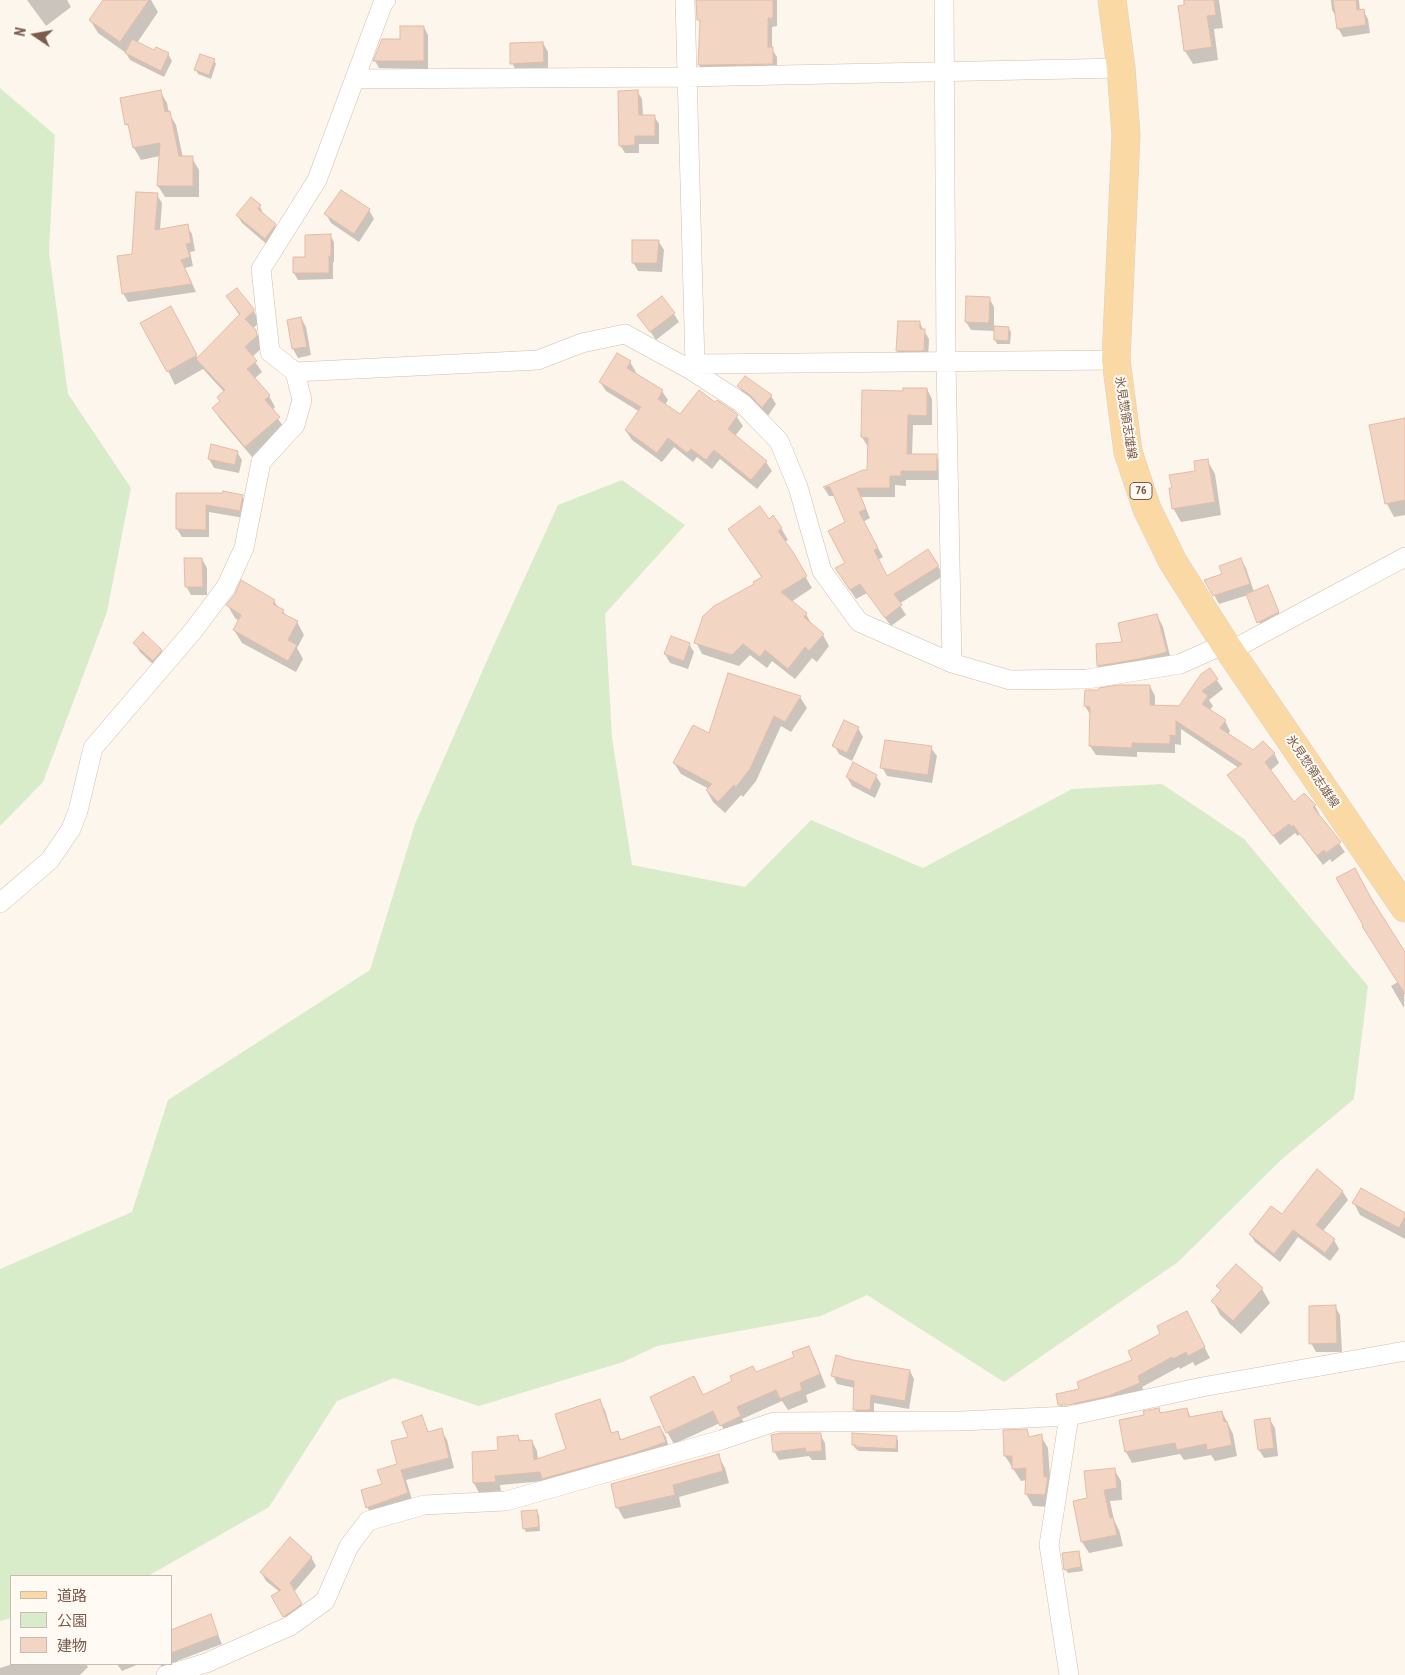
<!DOCTYPE html>
<html>
<head>
<meta charset="utf-8">
<style>
  body { margin:0 }
  #map { position:relative; width:1405px; height:1675px; overflow:hidden; background:#fdf6ec; font-family:"Roboto Condensed","Noto Sans JP",sans-serif }
  canvas { display:block }
  .legend { position:absolute; left:10px; top:1575px; width:162px; height:90px; box-sizing:border-box; background:#fffaf3; border:1px solid #cabbb1; margin:0; padding:6px 9px; list-style:none; font-size:15px; color:#7a5c4d }
  .legend li { display:flex; align-items:center; gap:10px; height:25px }
  .legend b { width:25px; border:1px solid #cabbb1 }
  .north { position:absolute; left:10px; top:10px; width:50px; height:50px; -webkit-text-stroke:4px #fffaf3; paint-order:stroke; rotate:282deg; font-size:14px; font-weight:700; line-height:20px; text-align:center; color:#7a5c4d }
  .north::after { content:''; display:block; margin:auto; width:18px; height:22px; background:#7a5c4d; clip-path:polygon(50% 0,100% 100%,50% 72%,0 100%) }
</style>
</head>
<body>
<div id="map">
<canvas width="1405" height="1675"></canvas>
<ul class="legend">
<li><b style="height:6px;background:#fbd9a5"></b>道路</li>
<li><b style="height:14px;background:#d8ecc9"></b>公園</li>
<li><b style="height:14px;background:#f3d5c3"></b>建物</li>
</ul>
<div class="north">N</div>
</div>
<script>
const context = document.querySelector('canvas').getContext('2d');
context.lineJoin = 'round';
function paint(path, color) { context.fillStyle = color; context.fill(path, 'evenodd'); }
const toPath = rows => new Path2D(rows.map(r => 'M' + r).join(''));
function strokePath(path, color, width, dash) { context.strokeStyle = color; context.lineWidth = width; context.lineCap = dash ? 'butt' : 'round'; context.setLineDash(dash || []); context.stroke(path); }
function drawText(font, color, halo, rows, align = 'center') {
  context.font = font + ' "Roboto Condensed","Noto Sans JP",sans-serif'; context.lineWidth = 4; context.setLineDash([]); context.textBaseline = 'middle'; context.strokeStyle = halo; context.fillStyle = color; for (const [text, x, y, turn = 0] of rows) {
    context.save(); context.translate(x, y); context.rotate((+turn || 0) * Math.PI / 180); context.textAlign = isNaN(turn) ? turn : align; if (halo) context.strokeText(text, 0, 0); context.fillText(text, 0, 0); context.restore();
  }
}
paint(toPath([
  [0,88,55,135,49,252,68,394,131,488,107,612,43,782,0,826],
  [622,480,685,525,605,614,612,738,632,865,745,887,811,820,923,868,1072,789,1162,784,1244,839,1368,986,1354,1099,1282,1159,1178,1262,1004,1382,867,1295,821,1316,657,1346,623,1362,479,1406,394,1378,337,1401,269,1507,148,1576,11,1576,11,1618,0,1621,0,1269,132,1212,168,1100,370,970,415,824,493,647,558,505]
]), '#d8ecc9');
paint(toPath([
  [27,0,67,0,71,7,46,26],
  [104,0,151,0,158,12,137,43,155,52,168,54,172,61,164,77,130,60,126,53,98,33,90,20],
  [697,0,777,0,777,26,772,27,772,49,777,57,777,72,704,73,699,65,701,24,698,19],
  [1185,0,1219,0,1223,28,1214,29,1218,60,1193,64,1185,51],
  [1331,0,1359,0,1360,11,1363,10,1368,19,1370,33,1343,37,1338,28,1337,18,1332,10],
  [424,27,428,35,428,69,379,68,375,61,401,40],
  [543,43,548,52,548,70,517,72,512,63],
  [214,60,216,64,211,79,198,74,196,70],
  [160,91,167,103,169,113,176,125,183,158,192,158,199,170,199,197,165,197,158,186,160,156,141,160,134,148,130,131,127,124],
  [637,91,642,99,643,116,654,116,659,124,659,144,639,144,639,153,625,153,620,145],
  [157,195,162,203,160,230,187,226,192,234,195,251,190,252,193,266,185,268,196,292,128,302,123,293],
  [251,198,260,206,264,216,275,225,280,233,270,247,242,223,237,215],
  [369,210,374,219,359,242,331,223,326,214],
  [330,235,334,242,334,262,333,262,333,279,298,280,294,273],
  [659,242,664,250,662,272,638,271,633,262],
  [227,297,253,310,260,322,253,328,262,342,262,348,252,357,262,372,254,379,269,396,275,407,272,410,285,429,252,457,220,419,213,408,221,401,225,393,203,369,175,385,168,371,178,321,198,359,240,316],
  [989,298,994,307,994,327,1008,328,1011,332,1010,344,997,344,995,340,995,331,971,330,966,322],
  [674,314,679,322,656,340,639,315],
  [301,318,306,327,311,355,298,358,293,349,288,321],
  [919,322,929,339,928,359,902,359,897,351],
  [630,362,636,372,635,374,662,391,668,400,665,405,680,416,715,404,734,413,743,426,735,436,766,462,772,471,757,489,720,459,712,469,697,457,693,462,674,447,662,462,632,440,626,431,640,412,606,391,600,382],
  [739,387,771,396,776,404,768,416,756,404,744,395],
  [927,389,932,399,932,425,913,425,912,455,936,456,941,465,942,480,906,480,906,486,895,485,895,497,861,497,870,518,863,522,883,557,878,560,887,577,938,566,943,576,899,604,906,615,891,626,867,593,856,599,842,578,846,563,847,522,836,496,829,496,824,488,863,471,869,471,868,447,862,437,904,392],
  [1405,419,1405,515,1394,517,1387,504,1371,426],
  [237,452,242,460,239,473,214,468,209,459],
  [1207,460,1215,474,1221,515,1181,522,1173,508],
  [178,494,242,496,247,504,244,518,209,512,209,537,182,537,177,529],
  [769,520,781,528,788,540,785,542,812,588,791,602,806,614,813,627,823,635,829,646,817,662,812,658,795,679,772,661,767,668,750,655,739,666,702,654,696,642,762,578,729,530],
  [202,559,207,568,207,595,191,595,186,586],
  [1241,560,1246,568,1254,592,1268,587,1283,621,1263,631,1248,595,1219,604,1206,580,1223,575],
  [274,601,278,607,283,611,287,617,297,622,304,635,297,648,303,659,296,672,242,643,234,630,239,621,235,618,228,606],
  [1157,615,1163,627,1172,664,1105,677,1098,666],
  [135,643,161,650,166,659,158,669,140,652],
  [689,644,694,652,688,669,670,663,665,654],
  [1209,669,1223,689,1209,700,1213,706,1209,711,1225,721,1230,731,1228,735,1253,752,1274,753,1279,763,1270,771,1294,804,1315,806,1320,815,1319,816,1345,852,1332,862,1330,859,1323,865,1300,834,1298,836,1295,833,1280,845,1229,775,1239,768,1181,729,1181,745,1175,744,1175,753,1137,752,1137,757,1096,755,1090,746,1091,716,1085,706,1150,686,1155,696,1155,706,1180,707],
  [800,697,807,708,791,732,781,726,756,781,743,797,741,795,725,813,713,802,707,791,709,789,681,774,674,763,710,735],
  [858,728,863,737,852,761,839,754,834,745],
  [931,748,937,756,932,783,887,776,882,767],
  [876,776,881,784,875,798,852,786,847,777],
  [1373,903,1405,954,1404,1008,1391,986,1398,982],
  [1343,1192,1348,1200,1323,1231,1334,1240,1339,1249,1330,1261,1298,1237,1280,1262,1255,1242,1250,1234,1282,1216],
  [1354,1203,1405,1214,1405,1239,1360,1215],
  [1236,1265,1262,1289,1270,1303,1241,1334,1220,1315,1213,1301,1221,1292,1218,1286],
  [1335,1306,1340,1315,1342,1352,1316,1352,1311,1343],
  [1192,1323,1210,1358,1195,1366,1193,1362,1180,1369,1179,1367,1142,1387,1145,1393,1066,1415,1060,1406,1074,1406,1074,1403,1066,1404,1060,1406,1060,1405,1081,1389,1134,1360],
  [808,1347,815,1359,826,1387,806,1395,808,1402,788,1410,782,1401,742,1419,747,1428,728,1437,720,1423,674,1444,667,1432,694,1378,704,1396,796,1357],
  [853,1361,910,1371,914,1379,909,1409,874,1403,874,1418,859,1418,855,1410,855,1388,837,1384,833,1376],
  [599,1401,605,1410,612,1434,617,1432,622,1441,660,1427,666,1437,670,1452,544,1481,500,1485,501,1491,479,1493,474,1483,499,1451,518,1436,521,1442,532,1441,537,1451,538,1460,568,1450],
  [1159,1409,1161,1414,1187,1409,1191,1418,1222,1412,1233,1434,1237,1456,1215,1461,1211,1455,1184,1460,1180,1454,1132,1463,1126,1452,1145,1416],
  [421,1417,429,1433,441,1430,447,1440,454,1468,406,1480,413,1503,373,1517,367,1507,398,1464],
  [1270,1420,1275,1428,1278,1456,1264,1458,1259,1450],
  [1026,1431,1030,1438,1041,1436,1048,1448,1052,1507,1033,1506,1026,1494,1027,1480,1021,1481,1005,1456],
  [820,1434,825,1443,826,1460,812,1460,809,1456,779,1460,774,1451],
  [854,1434,896,1437,898,1441,898,1452,859,1451,856,1449,853,1445],
  [718,1456,725,1468,729,1483,679,1497,681,1507,624,1519,617,1507],
  [1114,1469,1121,1481,1122,1500,1110,1501,1114,1520,1119,1530,1123,1546,1089,1553,1082,1542,1088,1499],
  [536,1511,539,1515,540,1531,526,1532,524,1528],
  [1078,1552,1080,1556,1083,1571,1068,1573,1065,1569],
  [311,1557,316,1566,294,1592,306,1613,289,1625,273,1596,280,1592,266,1581,261,1572],
  [210,1616,222,1644,177,1661,179,1665,164,1671,160,1664,171,1664,171,1631],
  [13,1664,86,1664,88,1667,80,1675,0,1675,0,1668],
  [117,1664,139,1664,122,1671]
]), '#0003');
const building = toPath([
  [103,0,149,0,120,42,89,20,103,0],
  [696,0,773,0,773,18,768,18,768,47,773,47,773,64,698,65,700,20,697,20,696,0],
  [1184,0,1214,0,1216,15,1207,16,1212,47,1184,51,1178,6,1184,5,1184,0],
  [1333,0,1356,0,1357,10,1364,9,1366,25,1337,29,1333,0],
  [400,26,424,26,424,61,373,61,382,39,400,39,400,26],
  [132,39,154,50,156,47,169,53,161,71,125,53,132,39],
  [543,42,544,62,510,64,510,43,543,42],
  [200,54,215,59,209,75,194,70,200,54],
  [161,90,165,112,170,111,179,156,193,156,193,186,157,186,160,143,133,148,128,124,125,125,120,98,161,90],
  [638,90,639,115,655,115,655,136,635,136,635,145,619,146,618,91,638,90],
  [341,190,370,209,354,234,324,214,341,190],
  [136,192,158,193,155,230,188,224,191,243,186,244,190,257,181,260,192,284,122,294,117,256,132,254,136,192],
  [251,197,261,205,258,209,276,224,265,239,236,215,251,197],
  [331,234,331,256,329,256,329,273,293,273,293,257,305,257,305,235,331,234],
  [632,240,659,240,657,263,632,263,632,240],
  [237,288,254,309,254,311,245,319,256,330,257,336,245,347,257,361,247,369,270,395,265,400,280,417,245,447,212,408,220,401,217,397,225,390,196,359,240,314,226,296,237,288],
  [662,296,675,313,650,332,637,315,662,296],
  [966,296,990,297,989,323,965,322,966,296],
  [171,306,197,355,167,372,140,323,171,306],
  [301,317,307,347,292,349,287,320,301,317],
  [898,321,920,321,920,329,925,329,924,351,896,351,898,321],
  [994,326,1009,327,1008,341,994,340,994,326],
  [617,353,631,361,627,368,663,390,658,399,680,414,699,390,715,402,717,400,735,412,738,415,728,429,767,461,751,480,714,450,706,460,691,449,687,453,668,438,657,453,625,430,641,407,599,382,617,353],
  [745,376,772,395,762,408,750,395,737,386,745,376],
  [903,388,927,388,927,416,908,415,907,454,937,454,937,471,901,471,901,476,890,476,890,488,857,488,866,509,859,512,878,548,874,550,887,576,928,549,939,566,894,594,902,605,885,618,860,584,850,590,835,568,845,563,828,531,845,522,830,487,823,487,863,470,867,470,868,438,861,437,862,390,903,391,903,388],
  [1405,418,1405,500,1385,504,1369,425,1405,418],
  [211,444,238,451,235,465,208,459,211,444],
  [1208,459,1215,502,1172,509,1169,488,1172,488,1169,475,1195,471,1194,461,1208,459],
  [223,491,243,495,240,511,206,505,206,530,176,529,176,493,223,493,223,491],
  [760,506,769,519,773,515,782,528,778,531,793,552,807,576,781,592,807,613,804,617,824,634,809,651,805,647,788,669,765,650,760,657,743,644,732,655,694,643,703,616,714,606,754,584,753,582,762,577,728,529,760,506],
  [184,558,202,558,203,587,185,587,184,558],
  [1241,558,1250,584,1213,596,1204,580,1222,574,1219,566,1241,558],
  [241,580,275,600,273,604,284,610,282,613,298,621,288,640,297,645,288,661,233,630,241,615,226,605,235,594,241,580],
  [1268,585,1279,612,1257,623,1246,594,1268,585],
  [1157,614,1167,652,1139,659,1097,666,1096,644,1122,642,1118,623,1157,614],
  [143,632,162,650,153,661,133,643,143,632],
  [671,636,690,643,684,661,664,654,671,636],
  [1210,668,1218,679,1202,691,1208,696,1202,704,1226,720,1220,728,1253,750,1263,741,1275,753,1265,762,1294,802,1304,793,1316,805,1313,807,1341,842,1326,853,1324,850,1317,856,1293,825,1292,827,1289,824,1273,836,1227,775,1242,764,1176,721,1176,736,1170,735,1170,744,1132,743,1132,748,1089,746,1090,707,1084,706,1085,690,1099,690,1099,688,1118,685,1150,685,1150,705,1179,706,1201,674,1210,668],
  [728,673,801,696,785,722,774,716,750,769,736,787,734,785,718,802,706,790,712,784,673,763,693,725,709,733,728,673],
  [844,720,859,727,847,753,832,746,844,720],
  [885,740,932,746,928,775,880,768,885,740],
  [853,762,877,775,870,790,846,777,853,762],
  [1355,868,1371,898,1405,952,1405,994,1362,926,1363,925,1336,878,1355,868],
  [1317,1169,1343,1191,1316,1225,1335,1239,1325,1253,1293,1230,1274,1254,1249,1234,1271,1206,1282,1214,1317,1169],
  [1361,1188,1405,1213,1405,1217,1399,1228,1352,1203,1361,1188],
  [1236,1264,1263,1288,1233,1321,1211,1301,1221,1290,1216,1286,1236,1264],
  [1336,1305,1337,1343,1309,1344,1309,1306,1336,1305],
  [1187,1311,1205,1347,1188,1356,1186,1352,1173,1359,1172,1357,1138,1376,1140,1383,1108,1396,1068,1405,1058,1405,1056,1394,1079,1389,1077,1382,1132,1360,1128,1351,1160,1334,1157,1326,1187,1311],
  [809,1346,820,1374,800,1383,802,1390,780,1399,776,1390,737,1407,741,1416,720,1426,713,1411,666,1433,650,1397,694,1376,703,1395,732,1381,730,1376,753,1366,756,1372,794,1357,792,1352,809,1346],
  [836,1355,853,1360,910,1370,905,1401,871,1395,870,1410,853,1410,854,1381,831,1376,836,1355],
  [600,1399,611,1433,618,1431,620,1440,660,1426,666,1442,631,1454,542,1479,540,1472,495,1476,496,1482,473,1483,472,1452,498,1450,497,1437,518,1435,519,1441,532,1440,534,1460,566,1449,555,1414,600,1399],
  [1159,1408,1160,1413,1187,1408,1189,1417,1222,1411,1224,1422,1227,1421,1232,1445,1207,1450,1206,1444,1177,1450,1175,1443,1125,1452,1119,1420,1144,1415,1143,1411,1159,1408],
  [422,1415,428,1432,442,1428,449,1458,401,1470,408,1493,366,1508,361,1490,382,1484,377,1470,397,1464,391,1441,408,1437,402,1422,422,1415],
  [1270,1418,1274,1448,1258,1450,1254,1420,1270,1418],
  [1027,1429,1029,1437,1042,1434,1044,1477,1048,1477,1045,1495,1025,1494,1026,1468,1012,1469,1012,1456,1004,1456,1003,1430,1027,1429],
  [781,1433,821,1433,822,1451,806,1452,805,1448,773,1452,771,1435,781,1433],
  [852,1433,897,1436,896,1449,856,1447,856,1445,852,1445,852,1433],
  [719,1454,723,1471,673,1485,675,1495,616,1508,611,1484,719,1454],
  [1115,1468,1117,1488,1104,1490,1110,1518,1113,1517,1117,1535,1081,1542,1073,1501,1087,1498,1084,1471,1115,1468],
  [537,1510,539,1527,523,1529,521,1511,537,1510],
  [290,1537,312,1557,290,1583,302,1604,283,1617,271,1596,281,1590,260,1572,290,1537],
  [1079,1551,1081,1567,1064,1570,1062,1553,1079,1551],
  [211,1614,218,1635,171,1653,171,1630,211,1614]
]);
paint(building, '#f3d5c3');
strokePath(building, '#e6bba3', 1);
const minor = toPath([
  [685,0,695,364,691,370],
  [944,0,946,361,952,663],
  [356,79,686,77,1121,68],
  [695,364,1116,360],
  [295,372,538,360,582,343,625,334,691,370,742,403,779,441,798,487,822,571,859,622,952,663,1010,680,1087,679,1180,664,1225,644],
  [1230,651,1405,557],
  [0,903,50,860,71,829,78,811,93,748,193,631,226,587,244,548,261,462,295,425,302,400,295,372,270,352,261,269,317,180,383,3,386,0],
  [166,1675,206,1663,290,1626,325,1601,349,1546,368,1521,424,1505,506,1501,721,1440,774,1422,961,1421,1069,1416,1202,1387,1405,1351],
  [1069,1675,1049,1545,1069,1416]
]);
const primary = toPath([
  [1112,0,1121,68,1126,135,1116,360,1128,452,1147,509,1173,562,1225,644,1405,908]
]);
strokePath(minor, '#d1beb0', 20);
strokePath(primary, '#dad1cd', 29);
strokePath(minor, '#fff', 19);
strokePath(primary, '#fbd9a5', 28);
for (const [x, y, w] of [
  [1141,491,22]
]) { const box = new Path2D(); box.roundRect(x - w / 2, y - 8.5, w, 17, 4); context.fillStyle = '#fffaf3'; context.fill(box); strokePath(box, '#7a5c4d', 1); }
drawText('bold 11px', '#7a5c4d', null, [
  ["76",1141,491]
]);
drawText('12px', '#7a5c4d', '#fffaf3', [
  ["氷見惣領志雄線",1125,418,81],
  ["氷見惣領志雄線",1312,772,56]
]);
</script>
</body>
</html>
